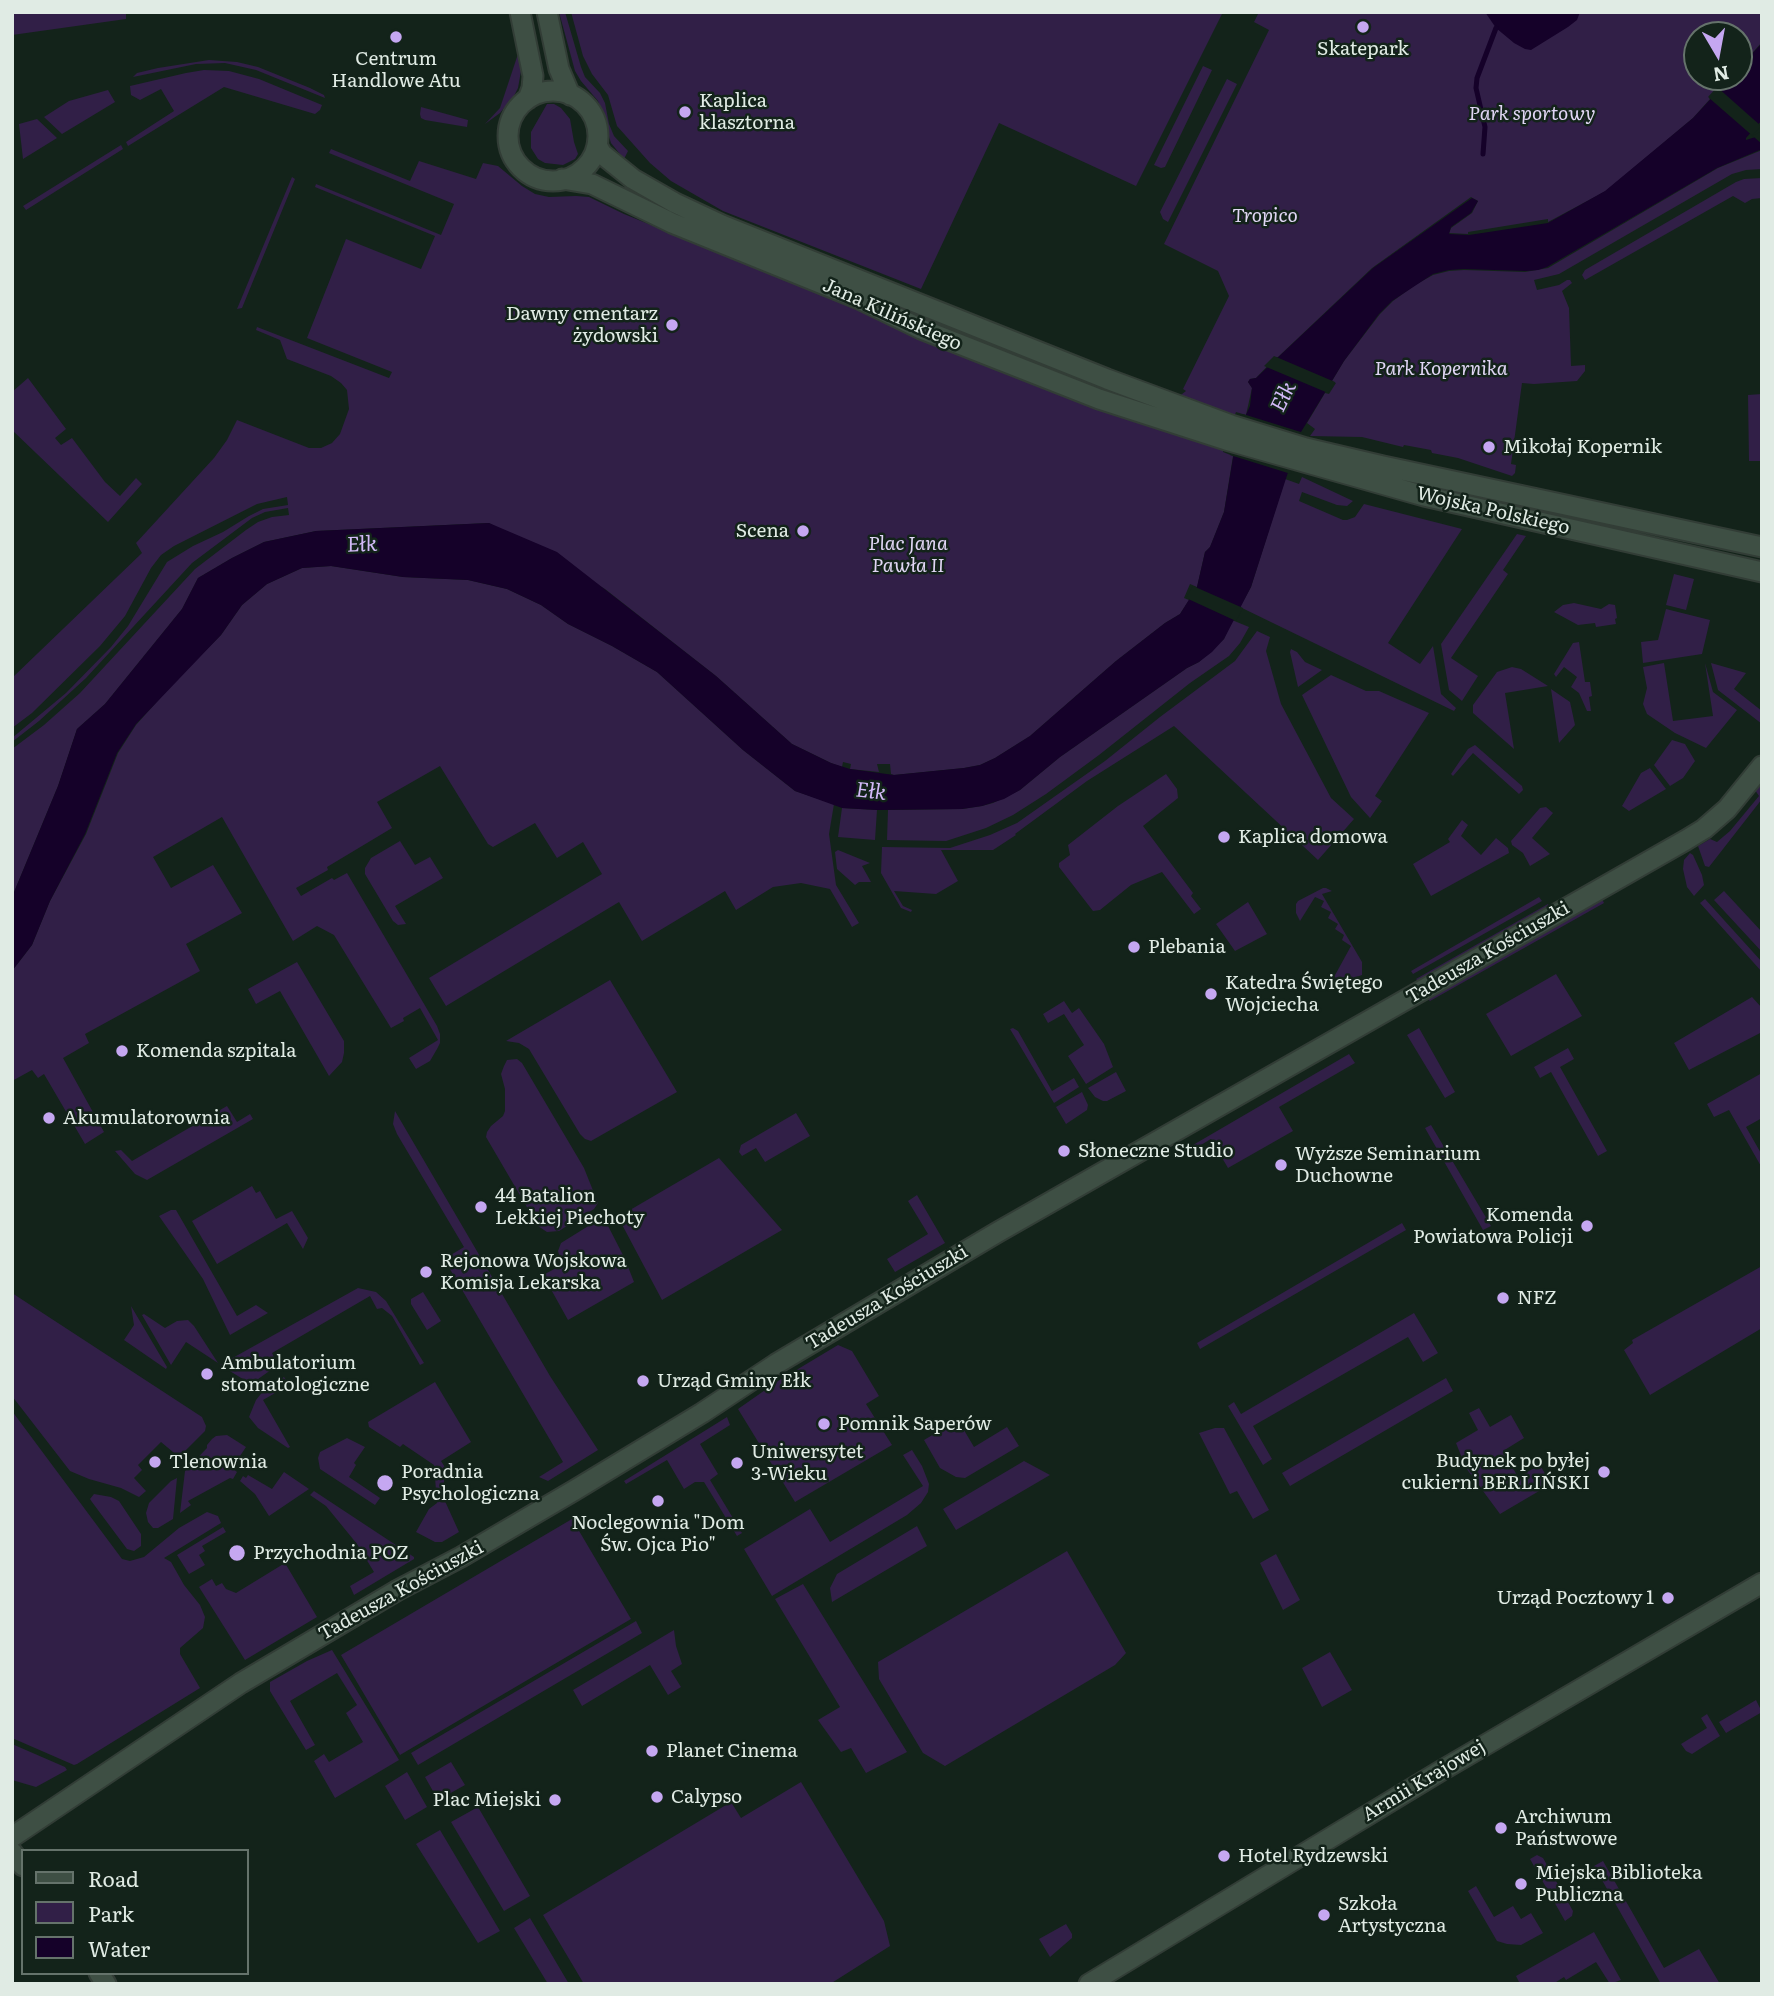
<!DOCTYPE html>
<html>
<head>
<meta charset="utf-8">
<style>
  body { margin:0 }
  #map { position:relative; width:1774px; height:1996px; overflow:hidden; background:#13231a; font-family:Literata,serif }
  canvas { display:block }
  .frame { position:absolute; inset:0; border:14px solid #e0ebe4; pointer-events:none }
  .legend { position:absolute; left:21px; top:1849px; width:228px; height:126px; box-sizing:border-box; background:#13231a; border:2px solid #65736b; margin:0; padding:9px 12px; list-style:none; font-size:21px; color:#e0ebe4 }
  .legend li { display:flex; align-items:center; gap:14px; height:35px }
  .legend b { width:35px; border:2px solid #65736b }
  .north { position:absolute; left:1683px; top:21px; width:70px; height:70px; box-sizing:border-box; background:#13231a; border:2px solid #65736b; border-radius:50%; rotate:170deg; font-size:19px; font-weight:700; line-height:28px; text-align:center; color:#e0ebe4 }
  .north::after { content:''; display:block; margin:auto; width:24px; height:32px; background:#c5a7f1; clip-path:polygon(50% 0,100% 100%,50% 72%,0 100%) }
</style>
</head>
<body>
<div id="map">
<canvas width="1774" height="1996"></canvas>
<div class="frame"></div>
<ul class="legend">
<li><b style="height:9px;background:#3e4f44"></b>Road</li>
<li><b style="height:19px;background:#311f47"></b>Park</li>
<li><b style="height:19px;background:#150129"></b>Water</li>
</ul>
<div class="north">N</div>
</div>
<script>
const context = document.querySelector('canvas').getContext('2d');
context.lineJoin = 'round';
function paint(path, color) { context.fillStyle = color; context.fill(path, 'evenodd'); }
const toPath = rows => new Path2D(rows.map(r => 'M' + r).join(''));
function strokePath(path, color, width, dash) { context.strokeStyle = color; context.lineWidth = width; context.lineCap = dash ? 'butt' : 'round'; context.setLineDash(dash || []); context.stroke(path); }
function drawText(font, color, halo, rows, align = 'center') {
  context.font = font + ' Literata,serif'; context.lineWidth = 5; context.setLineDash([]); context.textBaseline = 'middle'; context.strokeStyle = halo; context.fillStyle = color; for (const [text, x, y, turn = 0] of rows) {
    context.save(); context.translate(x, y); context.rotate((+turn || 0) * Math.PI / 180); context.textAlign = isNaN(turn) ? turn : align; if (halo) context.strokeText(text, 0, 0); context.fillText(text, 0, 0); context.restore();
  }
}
paint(toPath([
  [12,12,126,12,126,19,12,35],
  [559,12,565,12,581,67,585,77,600,93,605,103,609,124,614,136,628,151,624,159,611,143,598,101,581,81,575,71],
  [571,12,1223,12,1136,186,999,123,921,289,723,211,671,181,650,163,617,126,608,95,592,74,583,56],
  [1259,12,1762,12,1762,42,1739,68,1739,35,1697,35,1697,77,1730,77,1709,98,1710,99,1693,118,1606,191,1548,222,1548,219,1468,232,1468,234,1449,233,1451,228,1472,213,1478,201,1471,197,1372,268,1278,357,1276,357,1256,378,1250,379,1248,382,1252,388,1246,415,1236,412,1234,417,1177,398,1186,391,1183,389,1229,296,1218,271,1164,244,1269,30,1254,22],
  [518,47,521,71,518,88,514,96,500,113,485,124,500,108,518,54],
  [209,60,237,62,258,67,310,88,324,95,325,98,256,70,225,63,196,64,133,77,137,73,158,68],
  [1203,66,1212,70,1165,167,1161,168,1154,165],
  [204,70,229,71,259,79,322,105,320,110,315,114,224,87,128,146,126,142,174,111,161,89,140,100,131,95,130,86,186,73],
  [1227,79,1237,84,1168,222,1163,219,1160,212],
  [108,90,115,102,62,134,44,117,69,101],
  [547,104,554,104,561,108,570,119,574,142,578,154,575,159,563,165,545,163,538,159,531,148,531,132],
  [421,107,468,120,467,127,425,120,421,118,420,114],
  [37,119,57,138,23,159,19,124],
  [121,145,123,149,26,210,23,206],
  [331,149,410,181,419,161,476,179,483,163,498,166,522,186,535,194,549,197,576,196,589,197,624,214,857,309,907,334,1089,404,1224,447,1223,452,1233,456,1224,512,1210,547,1205,552,1197,587,1190,584,1184,598,1189,600,1180,614,1165,623,1116,661,1030,736,995,758,980,765,964,768,894,775,891,774,890,764,877,764,879,772,850,769,851,764,843,762,842,767,831,763,792,744,716,676,605,589,489,523,316,531,264,542,232,558,198,578,182,609,105,704,77,729,58,786,12,897,12,749,44,725,80,693,195,569,246,530,258,522,272,517,289,515,288,508,265,512,252,518,192,563,86,678,39,721,12,742,12,738,66,693,111,647,128,626,167,562,193,546,223,532,249,516,263,509,288,505,287,497,257,504,174,546,161,555,151,568,125,616,100,646,32,713,12,728,12,678,142,553,136,543,214,458,227,440,237,420,309,448,321,448,332,443,340,434,349,409,347,390,341,383,331,376,287,359,280,340,256,330,257,327,389,378,392,372,307,338,346,239,421,269,435,236,315,187,316,184,441,235,454,204,329,153],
  [1762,150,1762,169,1746,170,1732,174,1559,274,1534,280,1537,290,1559,285,1567,280,1570,280,1572,283,1562,291,1569,308,1571,366,1585,365,1585,371,1577,381,1534,384,1522,383,1511,464,1516,465,1515,473,1512,476,1458,458,1432,453,1431,450,1404,445,1403,447,1362,437,1310,436,1315,429,1307,423,1325,393,1329,394,1336,383,1332,381,1344,361,1380,314,1393,301,1415,285,1433,275,1449,271,1464,270,1525,272,1548,268,1718,168],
  [292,177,295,179,242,308,237,309],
  [1762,178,1762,198,1752,199,1745,203,1733,196,1585,280,1582,275,1585,270,1736,182,1744,179],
  [28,378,66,429,55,438,61,445,72,438,105,482,120,496,136,478,142,484,108,522,12,430,12,392],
  [1762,394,1762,461,1749,461,1748,395],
  [1302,477,1353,501,1347,506,1337,505,1302,492,1299,501,1343,520,1347,520,1355,517,1364,504,1462,529,1388,643,1420,664,1433,646,1441,694,1456,708,1454,711,1240,607,1251,587,1285,479,1299,484],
  [1517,534,1526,536,1503,570,1508,574,1451,658,1478,676,1462,701,1449,690,1441,644],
  [331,566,403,577,468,580,507,589,541,605,568,624,612,646,657,672,743,750,795,791,834,804,829,834,836,885,859,923,852,927,830,889,801,883,773,887,736,910,725,891,642,941,619,902,446,1006,429,978,602,874,583,842,557,858,535,823,493,847,488,844,440,766,377,802,392,828,327,867,328,870,296,888,301,896,332,878,334,880,347,873,437,1026,440,1034,440,1043,437,1049,430,1061,416,1069,409,1058,438,1040,420,1008,403,1018,404,1021,391,1028,334,935,317,926,293,941,222,817,153,857,171,888,213,865,242,913,186,944,200,971,85,1034,89,1043,63,1058,104,1132,85,1144,44,1074,38,1078,32,1070,12,1081,12,971,32,945,50,901,86,834,118,753,136,725,179,677,221,635,242,605,267,584,302,568],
  [1674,574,1694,579,1686,610,1666,605],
  [1574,603,1601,609,1609,604,1615,605,1617,618,1615,619,1616,624,1596,627,1595,623,1578,625,1554,612,1563,605],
  [1666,609,1710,620,1702,654,1643,663,1641,642,1658,640],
  [1232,620,1249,627,1240,643,1229,656,1190,683,1099,755,1046,794,1013,815,986,828,946,841,887,840,888,810,962,809,982,806,993,803,1020,790,1060,757,1187,668,1199,662,1224,639],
  [1257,631,1270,637,1266,651,1268,658,1281,704,1331,798,1354,819,1318,860,1174,726,1087,781,1015,834,1016,835,993,850,941,850,958,881,936,894,894,891,903,906,912,910,911,912,901,908,881,873,882,847,950,848,990,835,1017,823,1105,761,1160,717,1235,661],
  [1579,642,1585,682,1590,682,1592,696,1589,697,1591,711,1587,711,1579,693,1571,687,1577,677,1564,667,1556,677,1554,674,1573,643],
  [1291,649,1297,652,1305,662,1322,670,1298,687,1290,652],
  [1664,663,1673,721,1713,716,1705,663,1713,692,1737,710,1706,748,1675,733,1647,714,1643,704,1647,688,1643,667],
  [1711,663,1746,673,1734,689,1762,711,1762,724,1718,690],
  [1512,667,1521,669,1548,686,1505,693,1514,749,1473,713,1473,705,1497,672],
  [1331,675,1366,691,1379,691,1429,713,1375,796,1382,801,1370,818,1351,797,1302,695],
  [1551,689,1570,702,1575,725,1559,743],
  [1672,740,1685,744,1695,761,1683,778,1670,786,1654,765],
  [1475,745,1522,786,1523,790,1519,794,1473,753,1453,776,1451,774,1468,749],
  [1650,768,1666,789,1629,811,1622,806,1641,773],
  [1166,774,1177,789,1178,798,1143,826,1193,893,1191,896,1201,909,1194,914,1162,872,1131,885,1100,910,1093,911,1059,867,1059,863,1070,855,1068,845,1118,806],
  [1762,781,1762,799,1709,867,1705,866,1698,846,1710,839,1717,842,1730,831,1759,796,1755,790],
  [1546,807,1553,813,1532,838,1550,854,1530,866,1523,853,1512,845,1511,841,1540,808],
  [842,808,877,810,875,840,838,837],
  [1462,820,1468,825,1461,836,1481,855,1496,838,1508,848,1509,853,1431,896,1413,864,1450,842,1448,839],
  [400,841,415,865,430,857,443,878,395,906,406,924,398,925,393,921,365,874,365,868,371,858],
  [838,850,870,863,862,866,871,882,859,882,855,885,837,869,835,852],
  [1690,853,1693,855,1702,875,1704,885,1694,896,1687,887,1683,869,1684,860],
  [1323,888,1326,888,1332,891,1322,894,1362,962,1362,975,1345,981,1334,977,1351,946,1342,940,1344,935,1335,929,1338,924,1328,918,1331,912,1321,907,1324,901,1315,897,1300,921,1296,913,1296,904,1298,901],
  [1724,891,1762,932,1762,952,1714,900],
  [1539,897,1542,901,1413,974,1411,971],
  [1602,899,1604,903,1430,1001,1427,998],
  [1705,899,1762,962,1762,972,1700,903],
  [1248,902,1267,934,1235,951,1216,924],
  [1548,904,1550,908,1419,982,1416,979],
  [297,962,344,1041,344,1053,342,1062,329,1076,280,991,256,1004,248,989],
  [1556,974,1582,1016,1511,1056,1486,1014],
  [610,980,677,1092,591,1141,585,1139,580,1134,529,1049,519,1043,506,1041],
  [1752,997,1762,1008,1762,1032,1689,1070,1674,1043],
  [1064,1001,1072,1013,1079,1008,1104,1044,1113,1067,1086,1084,1068,1056,1084,1045,1064,1014,1048,1023,1043,1014],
  [1013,1028,1018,1031,1052,1091,1074,1078,1079,1087,1054,1103,1010,1029],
  [1419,1028,1455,1092,1445,1098,1407,1035],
  [1568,1048,1574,1059,1560,1067,1607,1151,1598,1156,1551,1072,1540,1078,1534,1067],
  [1349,1054,1355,1063,1279,1107,1293,1131,1228,1168,1211,1139,1194,1149,1193,1145],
  [517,1059,522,1063,584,1168,598,1203,594,1209,559,1231,547,1232,538,1226,486,1137,487,1132,491,1126,503,1116,505,1111,505,1089,501,1074,504,1066,507,1060],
  [1116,1072,1126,1091,1107,1101,1103,1101,1095,1097,1088,1088],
  [1762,1073,1762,1118,1746,1127,1762,1155,1762,1168,1729,1110,1714,1117,1707,1104],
  [1082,1092,1088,1105,1087,1110,1066,1124,1056,1107],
  [227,1106,237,1122,250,1114,253,1119,147,1180,135,1174,115,1151,121,1150,132,1161],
  [395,1111,550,1376,598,1450,548,1481,539,1477,563,1462,444,1259,464,1247,397,1134,393,1124],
  [796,1113,810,1136,765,1162,756,1148,742,1156,739,1152,741,1145],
  [1431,1125,1491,1226,1483,1230,1425,1128],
  [719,1158,782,1230,662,1300,618,1217],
  [252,1186,256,1193,260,1191,276,1219,292,1211,308,1238,303,1249,287,1223,217,1264,192,1221],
  [917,1195,945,1243,895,1272,887,1259,928,1234,908,1201],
  [171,1210,176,1210,237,1316,256,1305,268,1313,230,1335,203,1279,159,1216],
  [598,1220,605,1220,625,1259,634,1282,568,1320,543,1275,562,1265,558,1251,561,1243],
  [1402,1223,1406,1230,1200,1349,1197,1343],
  [1762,1266,1762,1328,1650,1395,1624,1350,1633,1343,1632,1340],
  [358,1288,376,1292,386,1301,424,1363,420,1365,392,1316,382,1308,377,1309,370,1296,272,1353,278,1365,251,1384,220,1365],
  [423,1292,441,1321,427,1330,411,1304,411,1299],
  [12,1293,202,1417,206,1426,205,1431,179,1457,161,1442,138,1465,142,1470,134,1478,146,1491,139,1497,121,1488,89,1479,70,1471,12,1396],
  [131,1306,167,1367,166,1369,124,1340,134,1325],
  [1414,1313,1438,1353,1423,1362,1408,1337,1253,1426,1272,1459,1263,1465,1228,1406,1234,1402,1241,1414],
  [144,1314,165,1328,177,1321,188,1320,194,1326,218,1363,186,1342,171,1365,142,1315],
  [838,1345,852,1351,879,1396,866,1404,892,1445,795,1502,738,1409,778,1381],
  [284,1377,289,1385,263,1400,290,1447,288,1448,258,1428,249,1417,256,1400,264,1390],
  [1446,1378,1453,1391,1290,1486,1282,1473],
  [435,1382,471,1442,441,1461,448,1472,444,1477,444,1499,459,1532,442,1542,435,1542,416,1532,429,1509,437,1503,434,1465,403,1444,400,1447,369,1427,368,1422],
  [1479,1408,1490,1427,1511,1415,1524,1438,1503,1451,1518,1477,1540,1465,1551,1484,1500,1514,1466,1468,1456,1443,1478,1430,1469,1413],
  [12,1411,122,1559,130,1561,144,1557,179,1528,207,1512,218,1516,221,1523,164,1558,171,1562,184,1585,200,1605,205,1617,203,1628,180,1648,180,1654,200,1688,77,1764,74,1765,12,1738],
  [727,1417,730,1425,700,1444,718,1474,710,1480,742,1533,737,1536,704,1482,695,1482,684,1489,667,1460,626,1484,624,1481],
  [958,1420,974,1447,1007,1427,1019,1446,965,1478,956,1477,940,1468,924,1440],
  [1215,1428,1224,1428,1269,1510,1253,1519,1237,1491,1230,1494,1199,1433],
  [227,1435,246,1447,232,1468,237,1472,233,1479,230,1478,188,1501,191,1505,180,1513,185,1471,207,1448,207,1445,212,1439,216,1436],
  [347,1438,365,1447,354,1463,356,1465,349,1477,380,1498,375,1505,320,1469,318,1458,320,1452],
  [912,1450,922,1466,929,1484,928,1492,921,1503,907,1515,772,1596,744,1549,810,1509,830,1542,923,1486,903,1455],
  [1024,1461,1050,1475,956,1530,943,1509],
  [284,1472,309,1489,269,1516,255,1494,240,1481,243,1476,246,1478,248,1475,272,1489],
  [177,1478,173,1519,158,1528,153,1528,148,1522,146,1513,149,1503,171,1481],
  [314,1491,414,1557,414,1559,354,1595,350,1586,374,1572,357,1544,326,1506,310,1495],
  [94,1494,111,1497,119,1501,141,1534,141,1546,134,1551,127,1549,92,1502,90,1499],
  [572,1519,631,1619,400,1755,341,1655],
  [917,1526,927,1546,832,1602,830,1588,837,1574],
  [223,1527,226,1532,202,1546,205,1551,199,1555,205,1565,189,1574,177,1555],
  [1067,1551,1126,1653,1115,1665,945,1766,923,1753,879,1679,878,1662],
  [1276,1554,1300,1600,1283,1610,1260,1563],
  [285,1563,317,1617,245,1660,199,1587,212,1579,216,1586,222,1583,226,1589,236,1593],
  [803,1584,907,1752,866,1773,851,1748,841,1752,818,1720,840,1707,775,1599],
  [636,1621,642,1633,418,1765,411,1753],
  [674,1630,676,1646,682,1664,671,1671,681,1687,668,1695,650,1665,582,1706,573,1690],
  [332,1650,399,1760,335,1798,314,1761,324,1754,329,1762,363,1742,346,1713,357,1705,337,1673,290,1701,315,1745,306,1750,270,1691,270,1682,307,1661],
  [1330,1652,1352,1690,1322,1707,1302,1668],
  [1756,1700,1762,1712,1726,1733,1719,1722],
  [1707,1714,1720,1736,1692,1754,1686,1751,1681,1744,1707,1728,1701,1718],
  [12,1744,65,1767,67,1770,36,1787,12,1780],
  [451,1762,465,1785,438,1800,425,1777],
  [407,1772,427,1807,405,1820,385,1786],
  [801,1782,884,1921,890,1946,830,1984,584,1984,543,1915,731,1802,741,1818],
  [478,1807,530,1896,504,1911,451,1822],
  [440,1830,500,1931,478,1943,416,1844],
  [1537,1855,1543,1858,1573,1911,1572,1916,1565,1921,1530,1859],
  [1603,1861,1664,1968,1699,1949,1720,1984,1661,1984,1594,1866],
  [1476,1886,1494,1917,1513,1906,1521,1919,1531,1913,1543,1933,1521,1945,1507,1944,1497,1941,1468,1891],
  [530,1918,569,1984,548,1984,514,1928],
  [1066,1924,1072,1934,1072,1938,1050,1957,1039,1939],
  [1594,1932,1621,1980,1610,1984,1596,1962,1566,1980,1564,1977,1553,1984,1520,1984,1516,1976]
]), '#311f47');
paint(toPath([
  [1485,12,1580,12,1577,20,1568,27,1531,50,1525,49,1514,43,1496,28],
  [1762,43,1762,120,1746,138,1746,140,1762,135,1762,149,1717,168,1547,267,1538,270,1526,271,1464,269,1449,270,1433,274,1392,301,1379,314,1344,361,1301,432,1251,587,1224,639,1212,652,1199,662,1187,668,1060,757,1020,790,1004,799,982,806,962,809,877,810,842,808,795,791,743,750,657,672,612,646,568,624,541,605,507,589,468,580,403,577,331,566,302,568,267,584,242,605,221,635,136,724,117,753,85,834,50,901,32,945,12,971,12,897,58,786,77,729,105,704,182,609,198,578,232,558,264,542,316,531,489,523,557,552,716,676,792,744,831,763,850,769,894,775,964,768,980,765,995,758,1030,736,1116,661,1165,623,1180,614,1197,587,1205,552,1210,547,1224,512,1237,434,1250,406,1252,388,1248,382,1250,379,1256,378,1373,268,1472,198,1478,201,1471,213,1451,227,1449,234,1469,235,1548,223,1605,191,1693,118,1731,77,1739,77,1739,68]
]), '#150129');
paint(toPath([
  [1717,87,1761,126,1752,136,1762,131,1762,144,1708,97],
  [1274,356,1335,382,1328,393,1264,366],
  [1243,414,1304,433,1291,474,1230,455,1234,433],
  [1193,586,1243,608,1236,621,1186,598]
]), '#13231a');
strokePath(toPath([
  [1483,154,1485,127,1476,88,1477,78,1496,28]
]), '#150129', 5);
const minor = toPath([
  [520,12,533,76,532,88,528,99],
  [547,12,559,69,570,95],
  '508 136a45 45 0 1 1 90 0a45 45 0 1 1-90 0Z',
  [597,145,602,154,633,179,675,203,722,225,1107,379,1231,425,1306,448,1383,466,1762,547],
  [562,179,592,184,672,223,857,298,921,329,1099,399,1226,440,1424,496,1762,572],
  [12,1837,241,1683,398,1590,461,1557,575,1490,702,1413,776,1364,998,1232,1686,840,1704,829,1727,809,1762,766],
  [12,1852,23,1866],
  [99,1973,106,1984],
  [1089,1984,1439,1772,1762,1583]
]);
strokePath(minor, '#323d36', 23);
strokePath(minor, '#3e4f44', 19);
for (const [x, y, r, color] of [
  [1363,27,7,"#c5a7f1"],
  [396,37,7,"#c5a7f1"],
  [685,112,7,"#c5a7f1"],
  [672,325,7,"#c5a7f1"],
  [1489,447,7,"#c5a7f1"],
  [803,531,7,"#c5a7f1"],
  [1224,837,7,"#c5a7f1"],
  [1134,947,7,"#c5a7f1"],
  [1211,994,7,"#c5a7f1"],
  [122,1051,7,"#c5a7f1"],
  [49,1118,7,"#c5a7f1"],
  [1064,1151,7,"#c5a7f1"],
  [1281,1165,7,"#c5a7f1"],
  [481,1207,7,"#c5a7f1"],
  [1587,1226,7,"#c5a7f1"],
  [426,1272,7,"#c5a7f1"],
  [1503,1298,7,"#c5a7f1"],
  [207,1374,7,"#c5a7f1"],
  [643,1381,7,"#c5a7f1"],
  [824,1424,7,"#c5a7f1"],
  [155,1462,7,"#c5a7f1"],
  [737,1463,7,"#c5a7f1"],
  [1604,1472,7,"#c5a7f1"],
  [385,1483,9,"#c5a7f1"],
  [658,1501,7,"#c5a7f1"],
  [237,1553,9,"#c5a7f1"],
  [1668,1598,7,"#c5a7f1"],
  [652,1751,7,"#c5a7f1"],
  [657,1797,7,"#c5a7f1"],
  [555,1800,7,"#c5a7f1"],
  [1501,1828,7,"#c5a7f1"],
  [1224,1856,7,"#c5a7f1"],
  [1521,1884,7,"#c5a7f1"],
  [1324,1915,7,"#c5a7f1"]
]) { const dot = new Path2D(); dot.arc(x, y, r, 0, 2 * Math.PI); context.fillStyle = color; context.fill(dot); strokePath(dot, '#13231a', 2.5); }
drawText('19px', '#e0ebe4', '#13231a', [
  ["Skatepark",1363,49,"center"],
  ["Centrum",396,59,"center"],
  ["Handlowe Atu",396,81,"center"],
  ["Kaplica",699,101],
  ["klasztorna",699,123],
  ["Dawny cmentarz",658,314,"right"],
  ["żydowski",658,336,"right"],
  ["Mikołaj Kopernik",1503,447],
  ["Scena",789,531,"right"],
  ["Kaplica domowa",1238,837],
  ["Plebania",1148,947],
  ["Katedra Świętego",1225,983],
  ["Wojciecha",1225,1005],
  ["Komenda szpitala",136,1051],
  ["Akumulatorownia",63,1118],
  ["Słoneczne Studio",1078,1151],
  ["Wyższe Seminarium",1295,1154],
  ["Duchowne",1295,1176],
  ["44 Batalion",495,1196],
  ["Lekkiej Piechoty",495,1218],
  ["Komenda",1573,1215,"right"],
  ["Powiatowa Policji",1573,1237,"right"],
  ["Rejonowa Wojskowa",440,1261],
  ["Komisja Lekarska",440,1283],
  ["NFZ",1517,1298],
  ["Ambulatorium",221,1363],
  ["stomatologiczne",221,1385],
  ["Urząd Gminy Ełk",657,1381],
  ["Pomnik Saperów",838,1424],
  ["Uniwersytet",751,1452],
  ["3-Wieku",751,1474],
  ["Budynek po byłej",1590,1461,"right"],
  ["cukierni BERLIŃSKI",1590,1483,"right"],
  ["Tlenownia",169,1462],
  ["Poradnia",401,1472],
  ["Psychologiczna",401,1494],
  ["Noclegownia \"Dom",658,1523,"center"],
  ["Św. Ojca Pio\"",658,1545,"center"],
  ["Przychodnia POZ",253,1553],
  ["Urząd Pocztowy 1",1654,1598,"right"],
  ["Planet Cinema",666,1751],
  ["Calypso",671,1797],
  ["Plac Miejski",541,1800,"right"],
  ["Archiwum",1515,1817],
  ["Państwowe",1515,1839],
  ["Hotel Rydzewski",1238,1856],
  ["Miejska Biblioteka",1535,1873],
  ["Publiczna",1535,1895],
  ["Szkoła",1338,1904],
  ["Artystyczna",1338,1926]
], 'left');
drawText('italic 19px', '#e1d6f5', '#13231a', [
  ["Park sportowy",1532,114],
  ["Tropico",1265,216],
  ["Park Kopernika",1441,369],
  ["Plac Jana",908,544],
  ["Pawła II",908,566]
]);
drawText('19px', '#e0ebe4', '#13231a', [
  ["Jana Kilińskiego",892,315,24],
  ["Wojska Polskiego",1493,511,13],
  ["Tadeusza Kościuszki",1488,953,-30],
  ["Tadeusza Kościuszki",887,1298,-31],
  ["Tadeusza Kościuszki",401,1591,-29],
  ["Armii Krajowej",1424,1781,-31]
]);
drawText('italic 21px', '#d3baf8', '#13231a', [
  ["Ełk",1284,397,-64],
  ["Ełk",362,545,-2],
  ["Ełk",871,792,7]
]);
</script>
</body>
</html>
